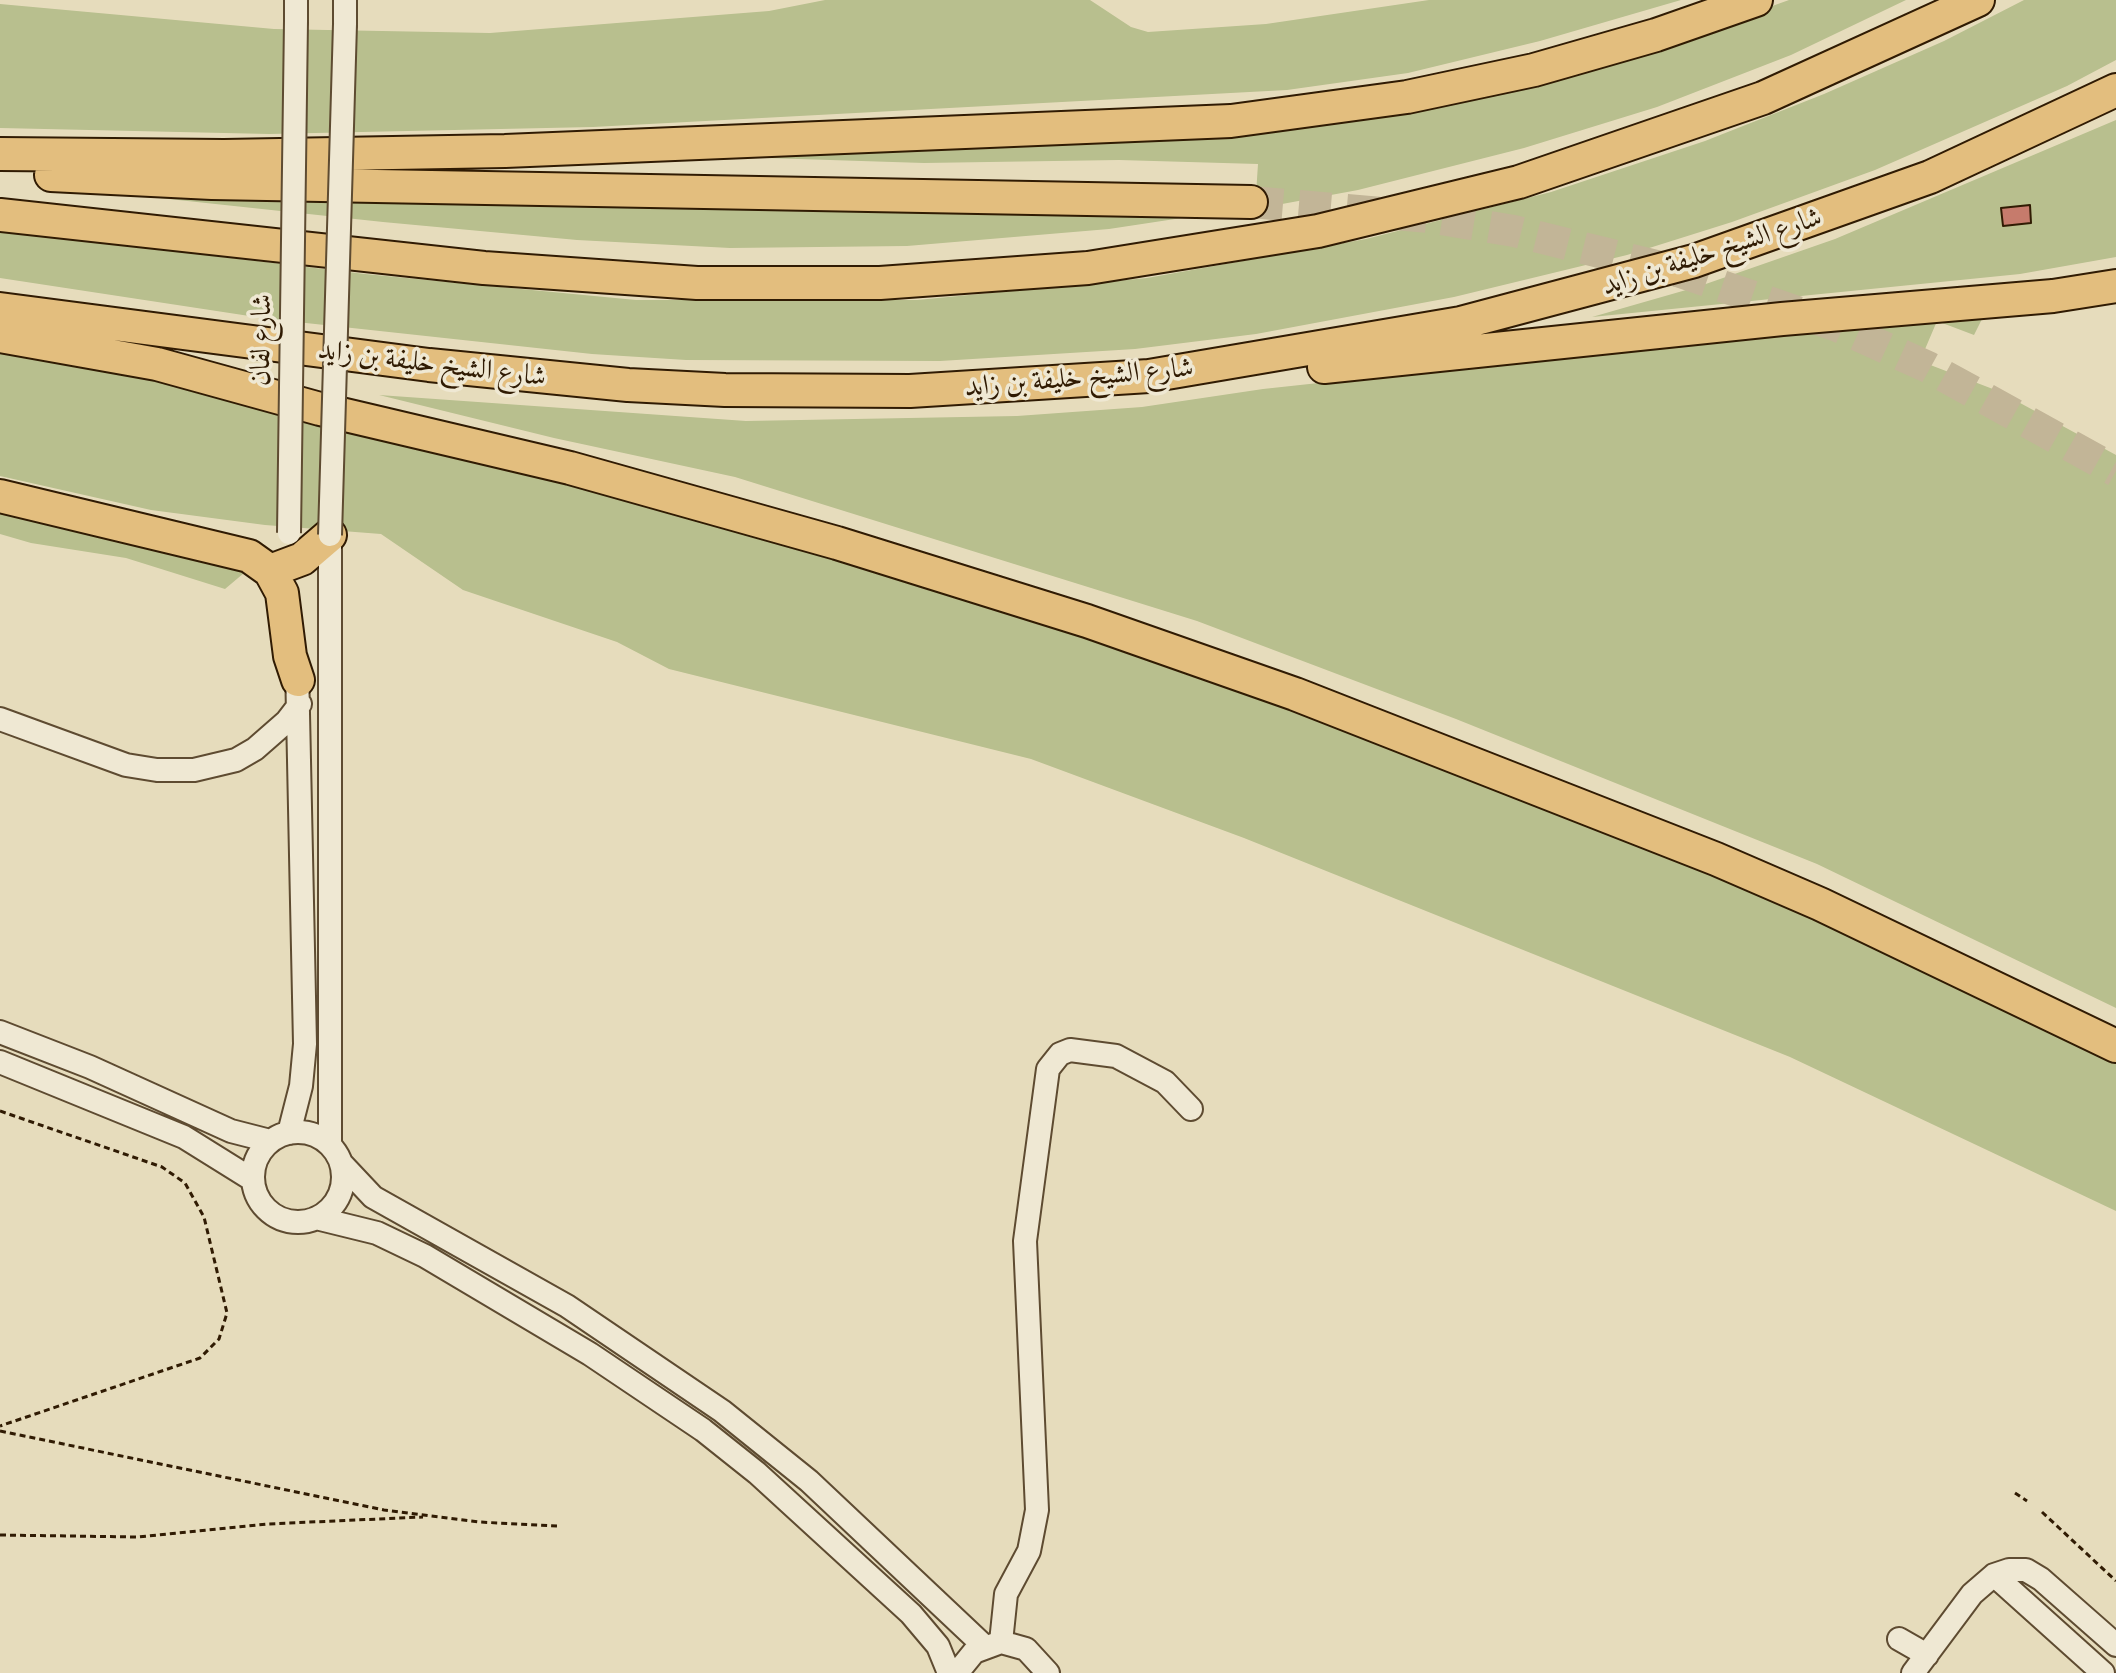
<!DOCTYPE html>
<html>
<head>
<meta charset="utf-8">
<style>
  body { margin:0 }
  canvas { display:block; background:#e6dcbc }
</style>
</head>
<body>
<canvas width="2116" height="1673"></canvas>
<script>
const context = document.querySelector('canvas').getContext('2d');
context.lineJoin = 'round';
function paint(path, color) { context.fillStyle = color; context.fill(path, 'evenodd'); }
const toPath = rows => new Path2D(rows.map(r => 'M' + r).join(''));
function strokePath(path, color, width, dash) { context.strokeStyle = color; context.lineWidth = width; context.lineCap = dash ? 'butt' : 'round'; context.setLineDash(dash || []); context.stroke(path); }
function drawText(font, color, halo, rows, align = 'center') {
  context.font = font + ' "EB Garamond",Amiri,serif'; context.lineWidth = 7; context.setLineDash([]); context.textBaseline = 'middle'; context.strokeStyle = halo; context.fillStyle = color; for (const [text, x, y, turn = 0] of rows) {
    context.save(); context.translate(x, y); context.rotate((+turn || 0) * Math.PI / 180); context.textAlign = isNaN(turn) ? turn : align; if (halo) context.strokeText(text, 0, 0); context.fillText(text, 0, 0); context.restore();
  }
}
paint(toPath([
  [825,0,1090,0,1131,27,1148,32,1266,24,1429,0,1681,0,1540,41,1408,73,1287,90,593,127,269,134,0,128,0,4,274,29,490,33,769,11],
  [1789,0,1906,0,1791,55,1657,107,1524,148,1358,190,1255,209,1258,164,1119,160,924,163,704,156,1068,141,1686,37],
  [2024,0,2116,0,2116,60,2067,86,1875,170,1732,222,1627,255,1454,297,1256,334,1135,349,940,361,686,360,592,354,269,319,0,278,0,230,365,274,636,300,917,300,1147,278,1366,239,1551,192,1705,141,1824,94,1944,41],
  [2116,120,2116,257,2020,274,1592,317,1700,286,1835,239],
  [85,190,1241,209,1109,229,907,246,730,248,577,240,383,222],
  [1986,311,1974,335,1937,321,1920,361,1998,391,2116,455,2116,1008,1817,864,1456,719,1197,621,735,477,554,438,379,395,746,421,1017,416,1142,407,1263,389],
  [0,349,74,359,432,437,1072,628,1621,833,1900,953,2116,1061,2116,1211,1790,1057,1244,838,1031,759,669,669,617,642,463,590,381,534,265,525,151,510,0,476],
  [0,514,233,567,244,573,225,589,126,558,31,543,0,534]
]), '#b8bf8e');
const building = toPath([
  [2030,205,2031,223,2003,226,2001,208,2030,205]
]);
paint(building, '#c67b6c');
strokePath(building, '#301b03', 2);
strokePath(toPath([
  [1251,202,1429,217,1514,231,1681,272,1835,325,1928,367,2116,471]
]), '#c2b597', 32, [32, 16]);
const minor = toPath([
  [345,0,345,24],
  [296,21,296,0],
  [330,535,330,1145],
  [0,719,126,765,157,770,194,770,236,760,255,749,287,721,300,704],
  [0,1032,90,1067,231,1131,270,1141],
  [0,1062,184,1137,253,1180],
  '253 1177a45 45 0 1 1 90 0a45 45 0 1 1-90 0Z',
  [289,1133,301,1086,305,1044,297,666],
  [341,1163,373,1197,567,1306,722,1411,809,1481,984,1646],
  [316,1218,377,1233,425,1256,590,1354,703,1430,757,1473,911,1614,938,1646,949,1673],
  [1994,1575,2103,1673],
  [1899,1639,1927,1655],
  [1001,1642,1006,1594,1029,1551,1037,1510,1025,1241,1048,1069,1060,1054,1070,1050,1116,1056,1165,1082,1191,1109],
  [957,1673,974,1652,1001,1642,1026,1649,1048,1673],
  [1913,1673,1972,1594,1994,1575,2009,1570,2026,1570,2041,1579,2116,1645]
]);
const highway = toPath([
  [0,154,224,156,505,151,1231,121,1407,97,1534,70,1656,35,1756,0],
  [51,175,212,183,1251,202],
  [0,215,484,268,697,283,880,283,1088,268,1318,231,1519,182,1763,98,1978,0],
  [0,309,429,365,628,385,725,390,910,391,1149,376,1461,323,1694,261,1930,177,2116,90],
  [0,336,157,364,320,409,570,468,837,543,1087,621,1295,694,1716,859,1820,904,2116,1046],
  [1324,367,1782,319,2053,296,2116,286],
  [0,496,249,556,270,571,282,593,290,656,298,680],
  [270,571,302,559,330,535]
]);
strokePath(minor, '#5e4b31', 26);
strokePath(highway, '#301b03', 36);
strokePath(toPath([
  [0,1111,162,1167,185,1183,204,1217,227,1313,219,1339,200,1358,0,1426],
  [0,1431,384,1510,479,1522,557,1526],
  [2015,1493,2027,1501],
  [2042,1512,2116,1581],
  [0,1535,138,1537,267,1524,423,1517]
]), '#301b03', 3, [6, 4]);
strokePath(minor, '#efe8d3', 22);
strokePath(highway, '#e3be7e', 32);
const minorBridge = toPath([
  [289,533,296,21],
  [330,535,345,24]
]);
strokePath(minorBridge, '#5e4b31', 26, []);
strokePath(minorBridge, '#efe8d3', 22);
drawText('28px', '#301b03', '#efe8d3', [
  ["شارع الشيخ خليفة بن زايد",1712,252,-18],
  ["شارع لفان",262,340,-89],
  ["شارع الشيخ خليفة بن زايد",432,364,7],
  ["شارع الشيخ خليفة بن زايد",1079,378,-5]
]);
</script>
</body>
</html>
